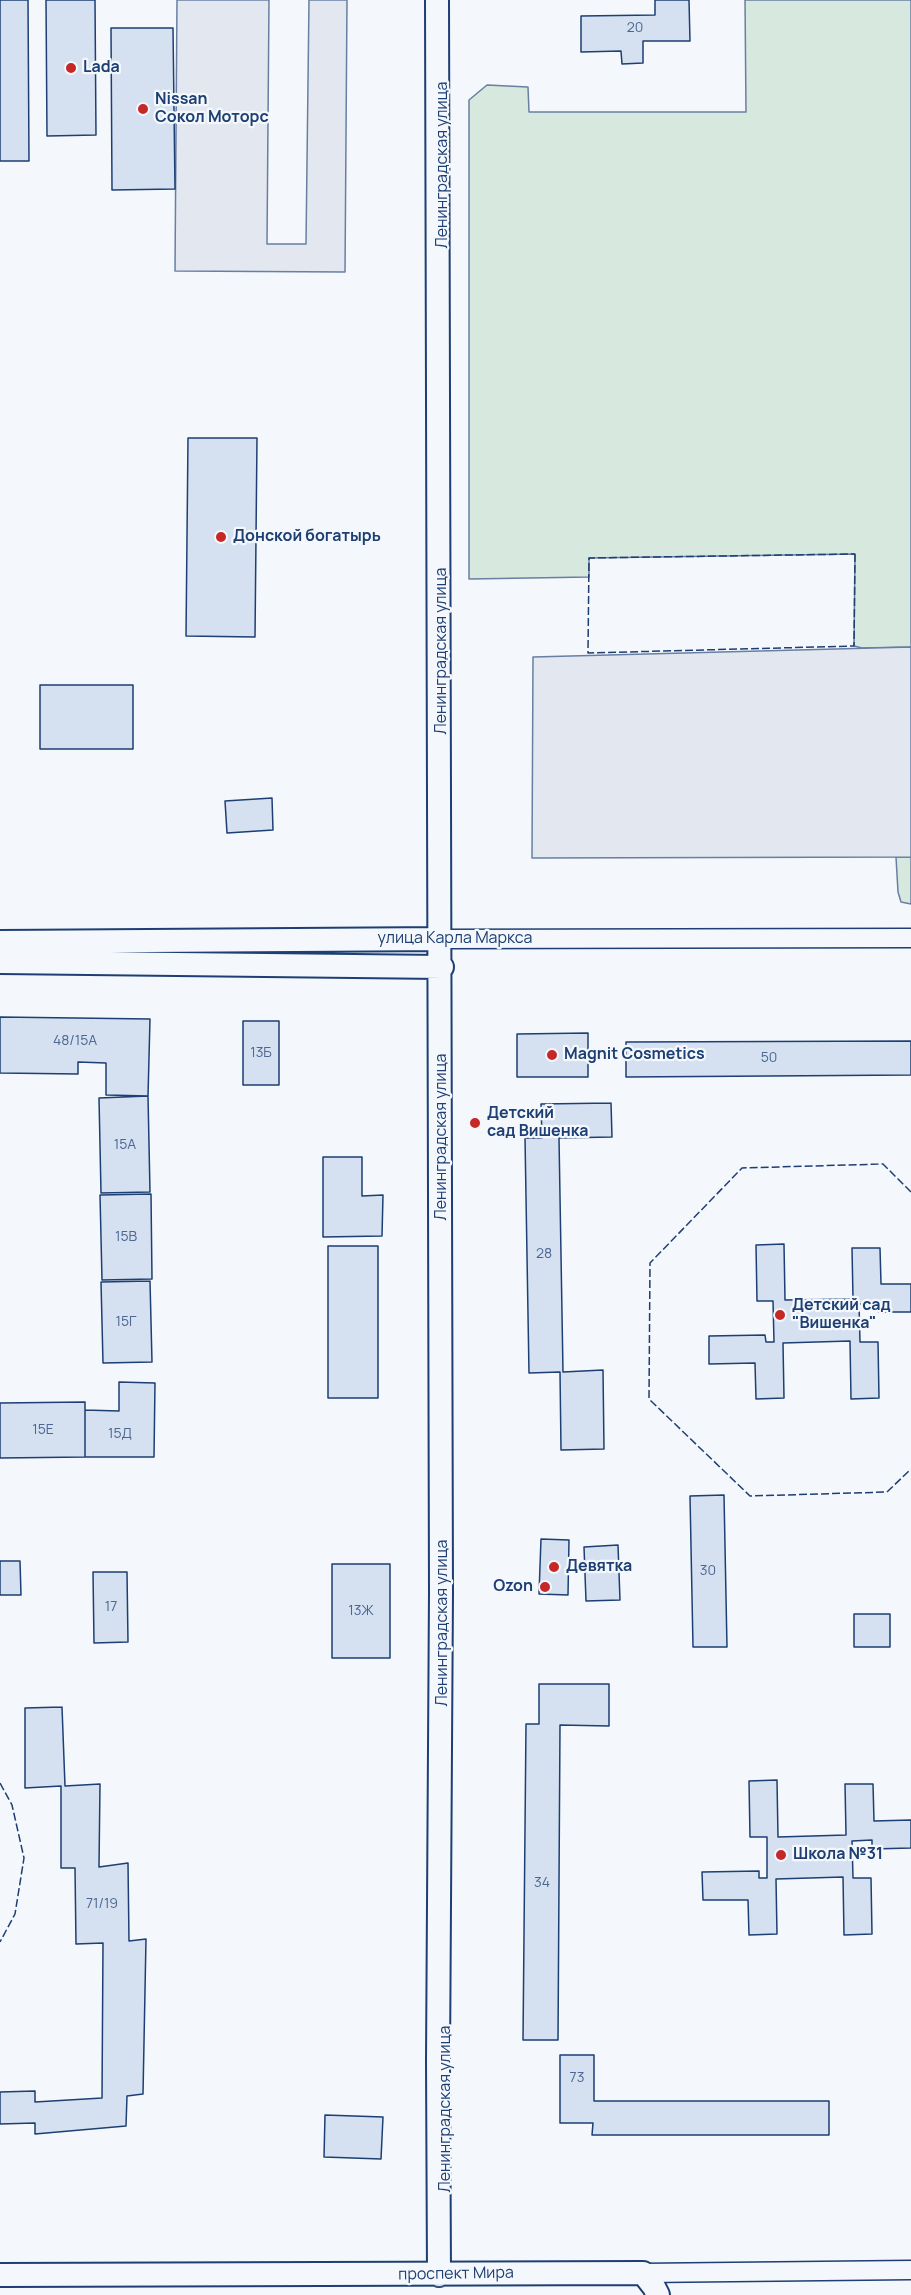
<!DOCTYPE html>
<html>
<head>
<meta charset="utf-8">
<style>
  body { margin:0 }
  canvas { display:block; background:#f4f7fb }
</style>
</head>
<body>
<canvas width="911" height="2295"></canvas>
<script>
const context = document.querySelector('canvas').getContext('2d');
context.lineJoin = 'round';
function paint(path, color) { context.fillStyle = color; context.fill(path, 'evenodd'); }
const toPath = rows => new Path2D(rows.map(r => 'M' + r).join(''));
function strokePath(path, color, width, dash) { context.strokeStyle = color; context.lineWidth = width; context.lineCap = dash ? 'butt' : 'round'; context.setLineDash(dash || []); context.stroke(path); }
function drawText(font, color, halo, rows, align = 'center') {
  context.font = font + ' Manrope,sans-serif'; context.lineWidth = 4.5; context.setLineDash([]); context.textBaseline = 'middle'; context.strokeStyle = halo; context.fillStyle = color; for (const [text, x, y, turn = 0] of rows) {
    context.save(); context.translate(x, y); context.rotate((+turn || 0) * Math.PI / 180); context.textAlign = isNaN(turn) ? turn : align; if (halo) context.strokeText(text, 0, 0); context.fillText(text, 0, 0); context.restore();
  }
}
const green = toPath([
  [745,0,911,0,911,647,862,648,854,646,855,554,589,558,589,577,469,579,469,100,487,85,528,87,529,112,746,112,745,0],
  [896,857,911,857,911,904,901,902,898,892,896,857]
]);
paint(green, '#d7e8df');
strokePath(green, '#687fa3', 1.5);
const parking = toPath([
  [177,0,269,0,267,244,306,244,309,0,347,0,345,272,175,271,177,0],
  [911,647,911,857,532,858,533,657,911,647]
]);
paint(parking, '#e3e8f0');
strokePath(parking, '#687fa3', 1.5);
const building = toPath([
  [0,0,28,0,29,161,0,161,0,0],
  [46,0,95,0,96,135,47,136,46,0],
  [655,0,689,0,690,41,643,41,643,63,622,64,621,51,581,52,581,16,655,15,655,0],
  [111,28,173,28,175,189,112,190,111,28],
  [188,438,257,438,255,637,186,636,188,438],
  [40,685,133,685,133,749,40,749,40,685],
  [272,798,273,830,227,833,225,801,272,798],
  [0,1017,150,1019,148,1096,106,1095,106,1063,78,1062,78,1074,0,1073,0,1017],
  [243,1021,279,1021,279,1085,243,1085,243,1021],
  [588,1033,588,1077,517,1077,517,1034,588,1033],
  [911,1041,911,1075,626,1077,626,1042,911,1041],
  [148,1096,150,1192,101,1193,99,1098,148,1096],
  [611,1103,612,1137,559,1138,563,1372,603,1370,604,1449,561,1450,560,1372,529,1373,525,1138,542,1138,541,1104,611,1103],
  [323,1157,362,1157,362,1196,383,1195,382,1236,323,1237,323,1157],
  [151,1194,152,1279,102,1280,100,1195,151,1194],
  [784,1244,785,1300,853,1299,852,1248,880,1248,881,1284,911,1284,911,1312,879,1312,879,1304,859,1304,860,1342,878,1342,879,1398,851,1399,850,1341,783,1343,784,1398,756,1399,755,1363,709,1364,709,1336,765,1335,766,1342,774,1342,773,1301,757,1301,756,1245,784,1244],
  [328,1246,378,1246,378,1398,328,1398,328,1246],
  [150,1281,152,1362,103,1363,101,1282,150,1281],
  [119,1382,155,1383,154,1457,85,1457,85,1410,119,1411,119,1382],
  [85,1402,85,1457,0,1458,0,1403,85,1402],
  [724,1495,727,1647,693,1647,690,1496,724,1495],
  [541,1539,569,1540,568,1595,539,1594,541,1539],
  [618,1545,620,1600,586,1601,584,1547,618,1545],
  [0,1561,20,1561,21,1595,0,1595,0,1561],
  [332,1564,390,1564,390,1658,332,1658,332,1564],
  [93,1572,127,1572,128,1642,94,1643,93,1572],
  [854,1614,890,1614,890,1647,854,1647,854,1614],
  [539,1684,609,1684,609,1726,560,1725,558,2040,523,2040,526,1724,539,1724,539,1684],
  [62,1707,65,1786,100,1784,99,1867,128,1863,129,1941,146,1939,143,2094,127,2096,126,2126,35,2134,35,2123,0,2124,0,2092,35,2091,35,2102,102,2098,103,1943,76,1944,75,1868,61,1868,61,1786,25,1788,25,1708,62,1707],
  [777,1780,778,1837,846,1835,845,1784,873,1784,874,1821,911,1820,911,1848,872,1849,872,1840,852,1841,853,1878,871,1878,872,1934,844,1935,843,1877,776,1879,777,1934,749,1935,748,1900,703,1900,702,1872,759,1871,759,1878,767,1878,767,1837,750,1837,749,1781,777,1780],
  [560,2055,594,2055,594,2101,829,2101,829,2135,592,2135,593,2123,560,2123,560,2055],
  [325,2115,383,2117,381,2159,324,2157,325,2115]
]);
paint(building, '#d5e0f0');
strokePath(building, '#1d3f73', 1.5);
const minor = toPath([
  [442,939,911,938],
  [643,2273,911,2270]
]);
const tertiary = toPath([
  [437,0,441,1591,438,2060,439,2275],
  [0,942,442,939],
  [0,962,442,967],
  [0,2275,643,2273,654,2287,658,2295]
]);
strokePath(minor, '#1d3f73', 21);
strokePath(tertiary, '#1d3f73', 26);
strokePath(minor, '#f4f7fb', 18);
strokePath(tertiary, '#f4f7fb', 22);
strokePath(toPath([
  [855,554,854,646,588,653,589,558,855,554],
  [911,1192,883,1164,742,1168,650,1263,649,1399,750,1496,887,1492,911,1469],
  [0,1783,12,1805,24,1858,15,1914,0,1942]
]), '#1d3f73', 1.5, [8, 3]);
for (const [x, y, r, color] of [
  [71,68,6,"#c62828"],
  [143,109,6,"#c62828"],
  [221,537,6,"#c62828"],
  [552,1055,6,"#c62828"],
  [475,1123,6,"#c62828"],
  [780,1315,6,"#c62828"],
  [554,1567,6,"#c62828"],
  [545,1587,6,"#c62828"],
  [781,1855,6,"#c62828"]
]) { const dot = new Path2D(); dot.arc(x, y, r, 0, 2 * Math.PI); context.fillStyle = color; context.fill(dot); strokePath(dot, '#f4f7fb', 2); }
drawText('14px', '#4b6792', null, [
  ["20",635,28],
  ["48/15А",75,1041],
  ["13Б",261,1053],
  ["50",769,1058],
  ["15А",125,1145],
  ["15В",126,1237],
  ["28",544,1254],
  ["15Г",126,1322],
  ["15Е",43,1430],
  ["15Д",120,1434],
  ["30",708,1571],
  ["17",111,1607],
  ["13Ж",361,1611],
  ["34",542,1883],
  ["71/19",102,1904],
  ["73",577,2078]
]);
drawText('bold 16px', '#1d3f73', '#f4f7fb', [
  ["Lada",83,68],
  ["Nissan",155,100],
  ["Сокол Моторс",155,118],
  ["Донской богатырь",233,537],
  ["Magnit Cosmetics",564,1055],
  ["Детский",487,1114],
  ["сад Вишенка",487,1132],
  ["Детский сад",792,1306],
  ["\"Вишенка\"",792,1324],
  ["Девятка",566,1567],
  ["Ozon",533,1587,"right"],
  ["Школа №31",793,1855]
], 'left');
drawText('16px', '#1d3f73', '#f4f7fb', [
  ["Ленинградская улица",443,165,-90],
  ["Ленинградская улица",442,651,-90],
  ["улица Карла Маркса",455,939],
  ["Ленинградская улица",442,1137,-90],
  ["Ленинградская улица",443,1623,-90],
  ["Ленинградская улица",446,2109,-90],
  ["проспект Мира",456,2274,-1]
]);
</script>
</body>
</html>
